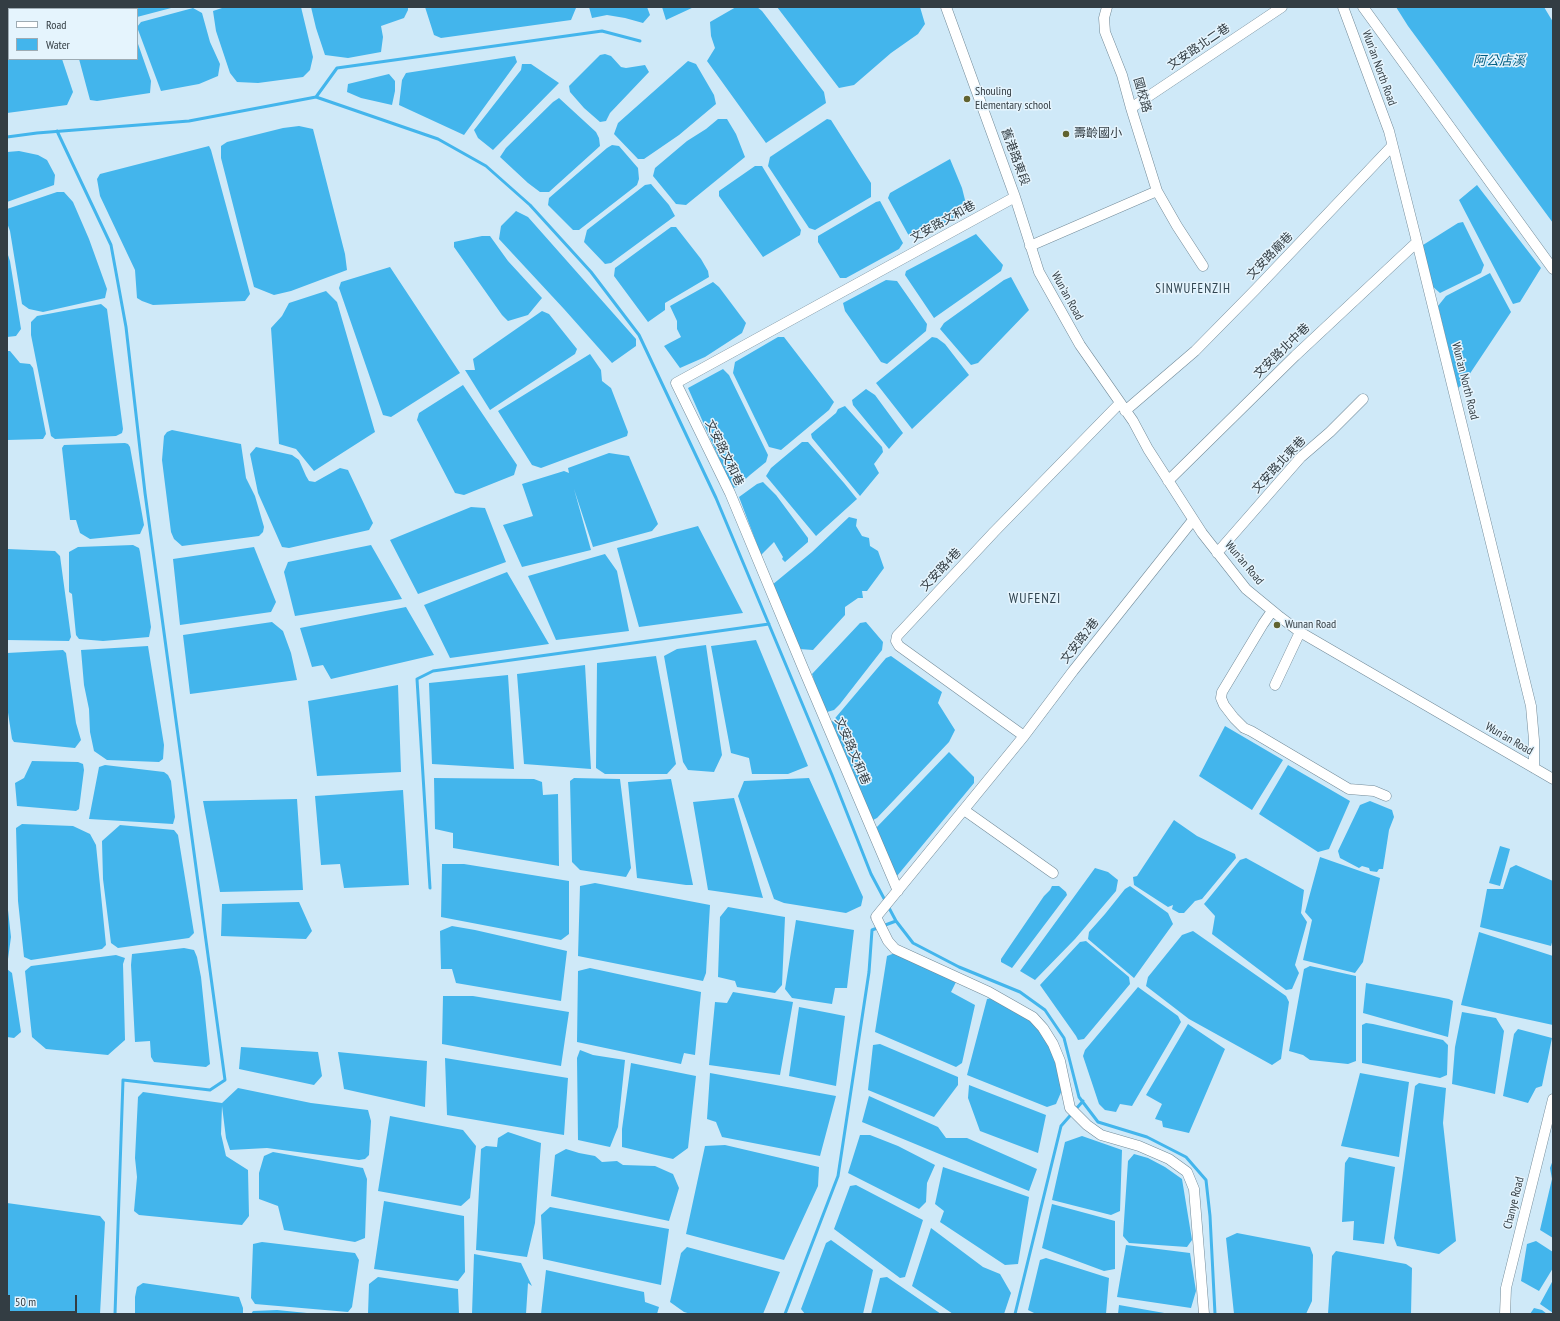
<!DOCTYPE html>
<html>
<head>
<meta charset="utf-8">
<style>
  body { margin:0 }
  #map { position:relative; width:1560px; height:1321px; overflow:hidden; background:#cfe9f8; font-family:"PT Sans Narrow",sans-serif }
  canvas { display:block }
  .frame { position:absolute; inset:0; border:8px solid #333d43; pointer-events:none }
  .legend { position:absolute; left:8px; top:8px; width:130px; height:52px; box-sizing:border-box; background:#e5f4fd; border:1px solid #9eabb3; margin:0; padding:5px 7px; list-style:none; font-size:12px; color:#333d43 }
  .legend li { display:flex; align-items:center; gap:8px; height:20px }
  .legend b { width:20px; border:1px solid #9eabb3 }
  .scale { position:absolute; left:8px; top:1295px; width:69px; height:18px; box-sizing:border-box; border:2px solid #333d43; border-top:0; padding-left:5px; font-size:12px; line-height:14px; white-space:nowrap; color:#333d43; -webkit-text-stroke:3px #e5f4fd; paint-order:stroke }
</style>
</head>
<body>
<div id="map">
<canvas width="1560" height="1321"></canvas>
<div class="frame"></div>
<ul class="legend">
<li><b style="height:5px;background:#fff"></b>Road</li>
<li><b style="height:11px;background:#43b5ec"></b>Water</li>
</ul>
<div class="scale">50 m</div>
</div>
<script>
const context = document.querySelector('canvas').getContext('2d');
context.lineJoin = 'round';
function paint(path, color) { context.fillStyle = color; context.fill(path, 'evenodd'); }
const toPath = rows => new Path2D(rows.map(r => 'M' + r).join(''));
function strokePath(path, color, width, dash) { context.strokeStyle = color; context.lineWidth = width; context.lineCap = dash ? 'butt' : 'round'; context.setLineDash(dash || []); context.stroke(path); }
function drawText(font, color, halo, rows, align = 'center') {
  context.font = font + ' "PT Sans Narrow","Noto Sans TC",sans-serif'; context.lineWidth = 3; context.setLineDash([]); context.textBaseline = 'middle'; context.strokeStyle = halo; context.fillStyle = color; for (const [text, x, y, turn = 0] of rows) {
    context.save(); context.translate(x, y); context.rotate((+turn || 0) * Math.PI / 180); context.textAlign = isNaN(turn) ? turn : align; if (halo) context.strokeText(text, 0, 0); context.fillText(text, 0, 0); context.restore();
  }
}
paint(toPath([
  [7,7,46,7,47,9,9,9,9,59,62,59,73,92,67,105,7,113],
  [60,7,128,7,128,9,61,9],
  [131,7,175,7,137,17,137,9,131,9],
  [225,7,301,7,313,57,310,70,303,77,258,83,237,82,230,73,216,31,213,11],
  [311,7,408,7,408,10,404,18,381,26,383,37,381,52,348,58,325,55,316,28],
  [425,7,576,7,576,8,571,20,441,38,434,35],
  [589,7,647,7,650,15,643,23,625,18,607,15,592,18],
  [662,7,694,7,666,20],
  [736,7,757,7,762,11,824,92,826,103,766,143,707,61,715,48,711,36,710,22],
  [777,7,920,7,925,24,918,34,891,53,854,85,839,88],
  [1396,7,1544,7,1553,22,1553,223,1408,26],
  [193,8,202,13,210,42,220,64,218,76,199,84,161,91,137,27,141,22],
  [137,41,151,81,150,93,97,101,90,100,79,59,137,59],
  [605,54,611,56,621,67,626,68,645,65,649,72,610,113,606,121,600,122,584,108,570,92,569,86,600,55],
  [515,56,517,62,464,135,399,105,402,80,406,73],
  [688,61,696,64,714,95,716,104,679,135,644,159,638,159,614,134,618,123],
  [522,64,531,64,559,83,493,150,478,138,474,130,521,70],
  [389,74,395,81,395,91,392,105,361,98,347,92,348,84],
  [559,98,596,132,599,138,600,146,549,192,540,192,528,183,500,157,506,148,553,102],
  [718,119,727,119,736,134,745,157,686,205,676,204,653,176,655,168,687,141,706,129],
  [827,119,831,120,871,183,871,197,815,230,809,228,768,166,770,157],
  [299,126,313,129,345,254,347,270,291,291,274,295,254,287,221,158,221,146,227,142,283,128],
  [612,145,619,146,638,168,639,179,637,185,579,230,573,230,548,205,549,198,607,148],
  [209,146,211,150,250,294,245,301,153,305,142,301,137,298,135,270,100,196,97,179,100,174],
  [19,151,38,155,47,160,55,175,54,185,7,202,7,152],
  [950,159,962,188,966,204,966,213,927,231,909,236,888,198,890,193],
  [755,166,762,166,801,230,800,235,763,257,719,196,719,191],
  [651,184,669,205,675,216,611,263,605,264,584,242,587,230,645,185],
  [1477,185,1541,268,1520,302,1513,304,1459,200],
  [57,192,64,192,73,202,89,239,107,289,105,298,43,312,29,309,22,304,10,231,7,223,7,209],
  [880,201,903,243,899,249,846,278,840,278,818,242,818,236,876,202],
  [516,211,528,217,636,339,636,346,612,363,564,309,499,239,501,226],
  [1463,222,1484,265,1481,273,1440,293,1432,286,1423,245,1458,223],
  [671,227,676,227,701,259,708,271,709,277,665,303,665,310,648,322,614,276,615,268],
  [976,234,1003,265,1001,271,934,318,905,275,906,271],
  [482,236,490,236,508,261,542,298,528,315,508,321,502,315,454,247,454,242],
  [7,252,10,261,21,329,16,336,7,337],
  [390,267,460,373,391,417,383,415,339,288,341,282],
  [1490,273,1511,312,1463,384,1458,388,1438,306,1446,296],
  [1011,277,1029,310,978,363,971,365,940,329,944,323,1004,280],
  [886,280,897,281,927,324,926,331,887,364,881,362,845,311,843,303],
  [713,282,719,287,746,323,742,333,705,357,680,368,664,346,681,337,677,329,677,321,670,306],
  [326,291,337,302,375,432,314,471,296,449,279,444,271,328,282,316,289,303],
  [101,304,107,309,123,429,122,433,116,436,55,439,51,436,31,335,31,322,37,316],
  [542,311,549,314,577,349,575,354,490,410,465,370,475,370,473,359],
  [778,337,784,337,834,402,829,410,781,450,769,447,733,373,735,362],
  [932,337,937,338,945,344,969,375,912,429,876,383],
  [7,351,10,351,20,363,30,364,33,368,46,434,43,439,7,440],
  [590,354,601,370,602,381,611,388,628,432,627,436,541,468,532,465,498,411],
  [723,369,729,375,768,455,766,462,750,475,737,487,732,488,688,388],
  [463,385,517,465,514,475,464,495,455,493,417,420,419,413],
  [866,389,875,395,903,433,889,449,853,405,852,400],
  [845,406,882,447,883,452,874,464,879,473,860,496,812,438,811,434,836,413,838,409],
  [172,430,241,444,246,478,255,496,264,527,263,532,259,536,182,546,174,539,171,532,162,460,164,436,167,432],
  [802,442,808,442,844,483,857,499,816,536,766,476,771,468],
  [125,443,128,444,130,447,144,525,140,534,90,539,80,533,76,520,70,520,62,448,64,445],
  [256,447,292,455,299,460,306,476,309,481,315,482,340,468,348,470,373,523,369,530,289,548,282,547,258,493,250,454],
  [609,453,629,456,658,524,652,531,593,547,574,489,591,550,522,567,503,525,533,516,522,484,564,471,569,473,568,468],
  [763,482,776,495,808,538,808,542,785,562,782,559,783,557,774,542,761,555,739,497,757,484],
  [471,507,485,508,506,562,418,594,390,540],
  [849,517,857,519,856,526,862,536,869,538,870,546,878,551,884,568,867,591,862,591,863,598,858,598,845,607,845,615,813,650,799,649,772,585,812,552],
  [698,526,743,613,639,627,617,548],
  [133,545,139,548,140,552,151,627,149,637,103,641,79,639,76,635,72,594,69,592,69,552,78,547],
  [371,545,402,599,295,616,284,572,288,562],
  [254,547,276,602,271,612,180,625,173,559],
  [7,549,55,551,60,556,71,637,69,641,7,640],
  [605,554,617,571,629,631,556,640,528,576],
  [507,572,549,644,450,658,424,605],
  [406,607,434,655,331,679,323,665,312,667,300,628],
  [272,622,283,631,291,653,297,680,190,694,183,635],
  [866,622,883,642,882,650,840,704,834,710,827,712,825,716,812,674,860,623],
  [756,640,808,766,788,774,752,774,749,758,731,753,711,646],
  [706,645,722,755,714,772,688,770,683,762,664,656,677,649],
  [148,646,164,745,163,759,159,762,107,760,94,751,90,732,89,709,84,685,81,650],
  [63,650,66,653,76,723,81,740,75,748,14,742,12,739,7,706,7,653],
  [656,656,676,764,667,774,605,774,596,768,597,663],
  [891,656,942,692,938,703,955,730,949,742,877,818,871,821,831,723,886,658],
  [585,665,591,769,524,764,517,674],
  [508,675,514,769,432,764,429,683],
  [398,685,401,772,317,776,308,701],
  [1225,726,1283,760,1252,810,1199,776],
  [949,752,974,777,974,783,897,876,876,828],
  [32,761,78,762,83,764,84,770,79,809,76,811,17,806,15,783,24,778],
  [105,765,164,772,168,775,171,781,175,817,173,824,89,819,99,767],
  [1288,765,1350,801,1329,849,1318,852,1259,814],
  [434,778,534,779,542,782,543,795,558,794,559,866,453,848,453,833,435,829],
  [574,778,620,779,631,868,626,877,580,870,572,862,570,781],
  [809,778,863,897,861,906,846,913,784,903,774,899,738,796,744,781],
  [671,779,693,885,686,885,637,878,628,782],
  [403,790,409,885,344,888,340,864,321,865,315,796],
  [734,798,763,898,708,890,693,802],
  [297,799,303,890,220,892,203,801],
  [1370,801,1392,810,1394,817,1389,830,1383,869,1379,869,1377,872,1370,871,1369,868,1362,866,1359,868,1340,858,1338,851,1360,805],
  [1174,820,1197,836,1235,854,1236,858,1202,899,1195,901,1184,913,1179,913,1172,909,1173,905,1168,907,1134,885,1133,877,1137,876],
  [22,824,73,826,90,834,96,845,106,945,102,949,31,960,24,957,18,901,16,828],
  [120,825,174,830,178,835,194,933,189,938,118,948,111,943,103,879,102,841],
  [1500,846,1510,849,1500,886,1489,883],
  [1320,857,1380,878,1363,962,1355,973,1303,960,1312,920,1305,912],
  [1246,858,1304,890,1301,913,1307,922,1295,965,1299,973,1292,989,1286,990,1212,934,1215,916,1204,904,1240,860],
  [442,864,464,864,569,881,569,934,561,940,441,917],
  [1516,865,1553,881,1553,939,1551,946,1480,927,1487,889,1503,889,1510,868],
  [1095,868,1108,872,1118,880,1116,891,1075,939,1035,980,1020,971],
  [595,883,710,905,706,973,703,981,578,956,580,886],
  [1052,886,1059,886,1066,892,1067,895,1012,968,1001,962,1001,959,1044,896,1050,890],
  [1130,886,1168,913,1173,924,1134,978,1088,939,1089,932,1105,914,1125,889],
  [7,901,11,937,8,959,7,960],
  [299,902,312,931,306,939,221,936,222,904],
  [728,907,785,917,782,985,775,993,737,987,735,981,718,977,720,917],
  [796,920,854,930,847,988,835,988,832,1004,792,998,785,989],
  [452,926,475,930,567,951,561,1001,456,983,452,969,441,969,440,931],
  [1193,931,1286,996,1289,1002,1281,1059,1272,1065,1189,1019,1146,986,1148,977,1182,935],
  [1479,932,1553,956,1553,1025,1461,1005],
  [1086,941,1129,977,1130,984,1084,1039,1078,1040,1076,1036,1040,985,1080,942],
  [184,948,194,950,197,957,201,977,210,1064,206,1067,154,1062,151,1057,150,1041,135,1042,131,965,132,954],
  [895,953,957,980,951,992,975,1005,962,1063,956,1067,875,1032,887,956],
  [116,955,125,958,123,964,125,1040,108,1055,46,1049,32,1037,25,971,31,966],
  [1310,966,1356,976,1356,1061,1348,1064,1310,1060,1303,1055,1289,1051,1304,969],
  [590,968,701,992,695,1055,684,1053,681,1064,577,1042,578,971],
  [7,969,12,973,21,1032,14,1038,7,1037],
  [1366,983,1449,999,1453,1001,1448,1037,1363,1013],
  [1138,987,1178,1016,1181,1022,1132,1106,1120,1104,1116,1112,1105,1110,1099,1104,1083,1056,1085,1050],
  [733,992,793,1002,780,1075,709,1065,715,1002,727,1003],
  [443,996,473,996,569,1012,561,1066,442,1044],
  [997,997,1015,1008,1041,1029,1059,1064,1062,1090,1056,1104,1047,1107,967,1075,987,999],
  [799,1007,845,1016,836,1086,789,1076],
  [1462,1012,1496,1018,1504,1031,1495,1094,1452,1084,1455,1047],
  [1366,1023,1373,1024,1443,1040,1448,1045,1447,1075,1440,1078,1362,1063,1362,1025],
  [1188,1024,1225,1049,1189,1133,1163,1127,1162,1121,1155,1119,1162,1104,1146,1095],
  [1518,1029,1552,1038,1542,1086,1536,1088,1528,1103,1503,1096,1514,1034],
  [880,1044,958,1077,958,1085,934,1117,868,1090,873,1045],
  [241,1047,318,1052,322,1076,314,1085,239,1069],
  [580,1050,593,1055,625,1060,618,1127,610,1147,578,1140,577,1058],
  [338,1052,427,1061,425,1107,344,1089],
  [445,1058,568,1078,564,1135,447,1115],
  [631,1063,696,1076,688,1148,673,1159,622,1147,622,1129],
  [710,1073,836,1096,820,1156,722,1137,716,1122,707,1119],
  [1360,1073,1409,1082,1399,1157,1341,1146],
  [1419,1083,1446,1088,1443,1123,1456,1241,1439,1254,1397,1246,1394,1238,1415,1086],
  [969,1085,1046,1115,1038,1153,980,1131,968,1098],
  [238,1088,311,1103,368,1110,371,1121,369,1155,365,1159,359,1160,267,1148,230,1150,226,1138,222,1106,221,1134,226,1156,248,1170,249,1216,242,1225,139,1215,134,1211,137,1177,135,1158,138,1097,143,1092,222,1103],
  [869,1096,938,1127,946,1138,967,1138,1037,1169,1029,1191,862,1122],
  [390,1116,463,1130,476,1146,470,1198,461,1206,378,1191],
  [508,1132,541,1143,535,1223,527,1257,476,1250,481,1149,486,1146,497,1147,498,1138],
  [860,1135,870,1135,898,1146,935,1165,927,1183,926,1202,919,1209,848,1173],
  [1082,1136,1122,1150,1120,1211,1111,1215,1052,1200,1065,1142],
  [725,1145,819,1167,818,1186,784,1260,686,1234,705,1146],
  [566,1149,579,1153,595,1156,602,1162,617,1161,623,1165,655,1166,673,1174,679,1188,669,1221,551,1196,555,1155],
  [273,1152,363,1168,367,1179,365,1238,355,1242,284,1230,278,1206,259,1199,259,1173,264,1156],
  [1134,1154,1148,1158,1165,1167,1182,1179,1192,1240,1187,1247,1129,1243,1123,1236,1128,1161],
  [1349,1157,1395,1167,1384,1244,1353,1240,1354,1221,1342,1222,1345,1163],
  [1553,1160,1553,1238,1540,1230,1552,1179,1550,1168],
  [943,1167,1029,1197,1018,1264,1005,1265,940,1222,944,1211,935,1204],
  [856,1185,923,1220,905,1277,900,1278,834,1229,850,1186],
  [384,1201,464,1216,465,1272,458,1281,374,1269],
  [7,1203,100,1216,105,1222,100,1314,7,1314],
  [1052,1204,1115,1221,1115,1269,1104,1271,1042,1248],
  [550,1207,669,1229,661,1285,543,1259,541,1215],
  [931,1228,983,1267,1000,1274,1011,1293,1004,1314,953,1314,912,1286],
  [1237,1233,1310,1247,1313,1255,1312,1301,1306,1314,1234,1314,1226,1238],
  [831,1240,873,1270,863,1314,805,1314,801,1309,826,1243],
  [1536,1241,1553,1252,1553,1268,1539,1291,1521,1281,1527,1244],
  [262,1242,355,1253,359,1260,352,1307,348,1312,255,1304,251,1298,253,1244],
  [1126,1245,1190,1253,1196,1291,1191,1308,1117,1297],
  [687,1247,780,1272,763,1314,691,1314,684,1312,670,1302,681,1253],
  [1336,1251,1406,1264,1412,1268,1411,1314,1328,1314,1332,1256],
  [474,1254,521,1263,532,1286,528,1283,526,1314,472,1314],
  [1046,1258,1109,1278,1106,1314,1036,1314,1028,1310,1040,1260],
  [546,1270,644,1292,645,1302,659,1307,657,1314,541,1314],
  [378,1277,458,1289,459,1314,368,1314,369,1284],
  [887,1277,941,1314,871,1314,880,1278],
  [1553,1280,1553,1313,1540,1304],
  [143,1283,239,1297,243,1308,243,1314,135,1314,135,1297,137,1287],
  [1119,1305,1170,1314,1118,1314],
  [1534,1308,1542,1310,1547,1314,1530,1314],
  [277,1310,317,1314,251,1314,253,1311]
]), '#43b5ec');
strokePath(toPath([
  [316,97,337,68,602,31,640,41],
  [57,131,111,245,126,327,145,493,225,1080,210,1090,123,1080,115,1314],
  [7,137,37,133,189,121,316,97,438,139,486,166,530,205,591,272,639,335,716,498,832,775,871,874,896,921,913,943,959,967,1020,992,1045,1010,1064,1038,1079,1097,1098,1122,1147,1137,1186,1157,1206,1180,1210,1216,1215,1314],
  [430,888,417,679,433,671,769,624],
  [785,1314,838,1176,869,972,872,930,896,921],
  [1015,1314,1061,1126,1083,1101]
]), '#43b5ec', 3);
const minor = toPath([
  [946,7,1015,197,1039,272,1080,345,1133,421,1148,449,1202,533,1246,589,1280,617,1300,632,1553,779],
  [1107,7,1104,18,1105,32,1122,75,1131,108,1157,191,1177,226,1203,266],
  [1343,7,1389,131,1417,242,1531,706,1534,740,1534,768],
  [1363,7,1553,269],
  [1131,108,1282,7],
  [1030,246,1157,191],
  [1125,411,1195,351,1256,289,1392,146],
  [1168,481,1295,356,1417,242],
  [1193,520,1073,671,1024,736,876,917,888,941,895,949,989,992,1033,1017,1043,1028,1053,1044,1060,1061,1070,1108,1087,1125,1101,1135,1139,1146,1169,1159,1187,1172,1194,1189,1204,1314],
  [1217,553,1301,457,1330,432,1363,399],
  [1272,611,1263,624,1222,692,1221,698,1224,705,1234,718,1244,728,1251,731,1349,789,1374,791,1386,796],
  [1275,685,1300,632],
  [1024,736,899,646,896,641,897,636,994,532,1120,403],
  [964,810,1053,873],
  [898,891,803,668,730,493,676,383,1015,197],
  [1505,1314,1506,1288,1553,1099]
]);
strokePath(minor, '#738b99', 11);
strokePath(minor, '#fff', 10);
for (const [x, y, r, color] of [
  [967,99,4,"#616330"],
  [1066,134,4,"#616330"],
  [1277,625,4,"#616330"]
]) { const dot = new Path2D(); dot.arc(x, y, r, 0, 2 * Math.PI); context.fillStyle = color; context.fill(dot); strokePath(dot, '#e5f4fd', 1.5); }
drawText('12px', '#333d43', '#e5f4fd', [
  ["文安路北二巷",1199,47,-34],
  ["Wun'an North Road",1379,68,70],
  ["國校路",1142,95,74],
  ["舊港路東段",1015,157,70],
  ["文安路文和巷",943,222,-29],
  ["文安路廟巷",1270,256,-46],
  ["Wun'an Road",1067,296,61],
  ["文安路北中巷",1282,351,-44],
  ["Wun'an North Road",1465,381,76],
  ["文安路文和巷",724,453,64],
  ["文安路北東巷",1279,465,-47],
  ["Wun'an Road",1244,563,50],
  ["文安路4巷",941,570,-47],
  ["文安路2巷",1080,641,-52],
  ["Wun'an Road",1509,739,30],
  ["文安路文和巷",852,751,67],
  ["Chanye Road",1514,1203,-76]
]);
drawText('12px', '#333d43', '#e5f4fd', [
  ["Shouling",975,92],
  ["Elementary school",975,106],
  ["壽齡國小",1074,134],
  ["Wunan Road",1285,625]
], 'left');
drawText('italic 13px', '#005e83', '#e5f4fd', [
  ["阿公店溪",1499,61]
]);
context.letterSpacing = '1px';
drawText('13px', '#2e434f', '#e5f4fd', [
  ["SINWUFENZIH",1193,289]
]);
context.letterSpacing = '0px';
context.letterSpacing = '1px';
drawText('14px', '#2e434f', '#e5f4fd', [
  ["WUFENZI",1035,599]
]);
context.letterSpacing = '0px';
</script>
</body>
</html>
